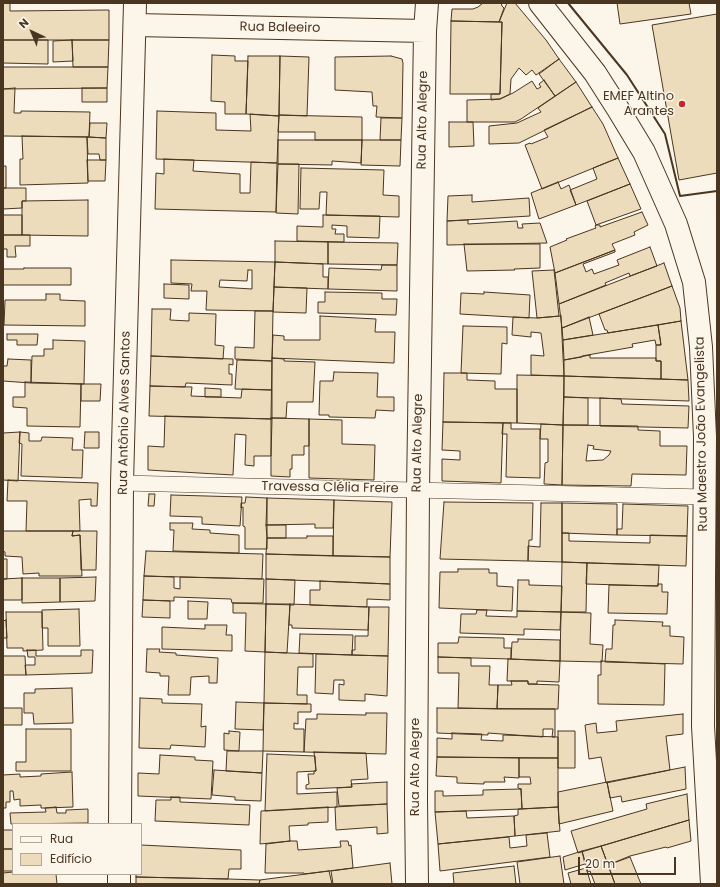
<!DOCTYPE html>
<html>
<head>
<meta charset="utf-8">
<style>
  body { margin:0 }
  #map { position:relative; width:720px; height:887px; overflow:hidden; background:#fbf6e9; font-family:Poppins,sans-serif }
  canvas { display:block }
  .frame { position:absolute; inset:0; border:4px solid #4a3520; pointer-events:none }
  .legend { position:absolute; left:12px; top:823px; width:130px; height:52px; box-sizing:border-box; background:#fbf6e9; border:1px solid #b4a999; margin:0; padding:5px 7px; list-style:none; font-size:12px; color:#4a3520 }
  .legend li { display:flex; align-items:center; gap:8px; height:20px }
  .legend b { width:20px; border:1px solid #b4a999 }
  .north { position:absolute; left:12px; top:12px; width:40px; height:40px; -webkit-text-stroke:3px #fbf6e9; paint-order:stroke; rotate:316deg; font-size:11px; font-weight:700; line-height:16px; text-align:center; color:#4a3520 }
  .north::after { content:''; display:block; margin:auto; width:14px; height:18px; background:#4a3520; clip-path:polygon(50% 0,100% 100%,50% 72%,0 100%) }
  .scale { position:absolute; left:578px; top:857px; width:98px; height:18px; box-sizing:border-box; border:2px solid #4a3520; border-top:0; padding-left:5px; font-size:12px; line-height:14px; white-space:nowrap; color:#4a3520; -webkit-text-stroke:3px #fbf6e9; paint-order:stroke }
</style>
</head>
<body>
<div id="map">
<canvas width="720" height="887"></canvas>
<div class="frame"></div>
<ul class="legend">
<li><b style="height:5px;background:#fbf6e9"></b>Rua</li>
<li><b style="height:11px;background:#ecdcbc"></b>Edifício</li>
</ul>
<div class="north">N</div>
<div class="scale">20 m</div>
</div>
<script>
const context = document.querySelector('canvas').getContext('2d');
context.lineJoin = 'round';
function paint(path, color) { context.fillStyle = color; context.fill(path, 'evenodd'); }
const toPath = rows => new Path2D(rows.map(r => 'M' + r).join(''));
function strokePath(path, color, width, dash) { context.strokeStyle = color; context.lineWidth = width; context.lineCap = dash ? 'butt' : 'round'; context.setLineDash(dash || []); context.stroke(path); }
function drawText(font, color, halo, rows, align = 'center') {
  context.font = font + ' Poppins,sans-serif'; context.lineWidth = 3; context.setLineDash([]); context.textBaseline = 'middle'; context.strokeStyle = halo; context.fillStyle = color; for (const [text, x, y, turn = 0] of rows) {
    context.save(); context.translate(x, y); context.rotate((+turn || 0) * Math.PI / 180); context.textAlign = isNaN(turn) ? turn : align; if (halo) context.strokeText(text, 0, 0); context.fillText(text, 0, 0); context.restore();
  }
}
const building = toPath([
  [3,3,10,3,10,11,109,10,109,40,3,40,3,3],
  [483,3,501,3,502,6,504,8,499,22,451,21,452,9,473,9,478,7,483,3],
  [507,3,515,3,546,40,559,59,536,75,532,70,526,75,519,68,511,79,510,94,500,99,491,100,491,94,500,94,502,22,499,22,507,3],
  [617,3,689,3,691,14,620,24,617,3],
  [717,14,717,173,679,180,652,25,717,14],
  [451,21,502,22,500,94,450,94,451,21],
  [3,40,48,40,48,64,3,63,3,40],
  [72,40,73,61,53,62,53,41,72,40],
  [72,40,109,40,108,67,73,67,72,40],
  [212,55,235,56,235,61,248,61,246,114,225,114,225,102,211,101,212,55],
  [248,56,280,56,279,116,246,114,248,56],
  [280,56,309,57,307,116,279,115,280,56],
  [391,56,402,59,403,63,402,118,376,117,377,106,373,106,372,92,335,90,335,57,391,56],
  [559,59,576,82,555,96,539,74,559,59],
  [3,67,108,67,107,88,3,89,3,67],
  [544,80,555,96,521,119,515,122,467,122,467,100,500,99,513,93,532,81,537,89,541,87,539,84,544,80],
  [576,82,592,107,519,143,489,144,489,126,517,123,541,112,538,108,576,82],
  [15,88,14,113,21,113,21,111,90,112,89,137,3,136,3,89,15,88],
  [82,88,107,88,107,102,82,102,82,88],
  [592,107,603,124,618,158,542,189,525,145,530,143,531,144,548,137,544,130,592,107],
  [157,111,216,113,216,130,251,131,250,114,279,116,277,163,156,159,157,111],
  [279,115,362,117,362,140,315,140,315,132,278,132,279,115],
  [381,118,402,118,401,140,380,140,381,118],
  [449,122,473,122,474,146,449,147,449,122],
  [90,123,107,123,106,138,89,137,90,123],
  [22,136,87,137,88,183,20,185,20,159,23,159,22,136],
  [87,137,106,138,106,160,100,160,99,154,88,154,87,137],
  [278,140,362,140,361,163,332,161,332,165,278,164,278,140],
  [362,140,401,140,400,166,361,165,362,140],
  [618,158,630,184,576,205,570,190,597,179,593,168,618,158],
  [164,159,194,160,193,171,240,174,240,193,250,193,251,162,277,163,276,212,155,209,156,173,164,174,164,159],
  [87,160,106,160,105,181,88,181,87,160],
  [278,164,299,164,298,214,276,213,278,164],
  [3,166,6,166,6,188,3,188,3,166],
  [301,168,384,170,383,195,399,196,399,217,326,215,327,192,320,192,319,209,300,209,301,168],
  [558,182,561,189,569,185,576,205,539,219,531,193,558,182],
  [630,184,641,209,596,225,587,201,630,184],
  [3,188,26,188,26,201,22,201,22,208,3,209,3,188],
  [472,195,472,202,529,198,530,216,447,221,448,196,472,195],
  [88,200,88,236,22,235,22,201,88,200],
  [642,212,648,225,634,232,635,235,612,244,615,250,555,273,550,247,567,240,566,239,596,228,595,226,596,225,600,225,600,227,642,212],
  [3,215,22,215,22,235,3,235,3,215],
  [323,215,380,216,379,238,347,237,347,226,332,225,332,229,336,229,335,234,344,234,344,242,297,241,297,226,323,227,323,215],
  [468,220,468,224,517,221,518,228,523,228,522,224,540,223,547,243,447,245,447,221,468,220],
  [3,235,30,235,30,246,15,246,16,257,7,257,7,249,3,249,3,235],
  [275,241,328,242,328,264,275,262,275,241],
  [328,242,398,243,397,265,328,264,328,242],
  [464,244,540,244,540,268,514,269,515,270,467,271,464,244],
  [650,247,657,266,630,276,629,273,605,283,606,285,559,304,555,273,615,250,615,252,583,264,586,272,592,269,594,274,619,265,617,260,650,247],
  [171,260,275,262,273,311,206,310,207,291,191,291,192,284,171,283,171,260],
  [248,270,252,270,252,289,219,287,220,280,247,281,248,270],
  [275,262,323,264,323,277,328,277,328,289,274,287,275,262],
  [664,263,672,286,562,328,559,304,664,263],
  [382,265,397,265,397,291,328,289,329,268,381,270,382,265],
  [24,268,71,268,71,285,3,285,3,269,24,269,24,268],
  [554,270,559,316,537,318,532,271,554,270],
  [164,284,189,285,189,299,164,298,164,284],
  [672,286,680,308,681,321,608,333,607,330,605,330,599,314,672,286],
  [274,287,307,288,306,313,273,312,274,287],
  [325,292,382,293,382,299,397,299,396,315,318,313,318,302,325,302,325,292],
  [484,292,530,295,529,318,460,314,461,293,484,294,484,292],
  [46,294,60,294,60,300,85,301,85,326,4,325,5,300,46,300,46,294],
  [152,309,171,309,170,320,189,321,189,313,216,314,215,345,224,346,223,359,151,356,152,309],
  [255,311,273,311,272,361,235,359,235,347,254,348,255,311],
  [320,316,376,319,375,332,395,332,394,363,272,358,273,335,284,336,284,340,320,340,320,316],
  [561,316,564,376,531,375,531,355,544,356,541,333,531,332,531,337,512,335,513,317,537,318,561,316],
  [589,317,593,335,563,340,562,328,589,317],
  [681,321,688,380,661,379,661,361,656,361,656,345,661,345,658,325,681,321],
  [658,325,661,345,656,345,655,340,632,344,633,347,582,356,582,357,564,360,563,340,658,325],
  [463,326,507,327,507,344,502,343,501,374,461,373,463,326],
  [7,334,38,334,37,345,17,345,17,340,7,340,7,334],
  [53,340,85,341,84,384,31,383,32,356,44,356,44,349,53,349,53,340],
  [590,355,590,358,656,358,656,361,661,361,661,379,564,376,564,360,590,355],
  [151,356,233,359,233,365,229,364,229,374,232,374,232,385,186,383,185,387,150,386,151,356],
  [272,358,284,359,284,361,315,362,313,402,287,402,286,418,271,418,272,358],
  [8,359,31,360,31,383,3,381,3,366,7,366,8,359],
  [237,360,272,361,272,390,235,389,237,360],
  [334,372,378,373,377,397,394,397,394,411,376,410,375,418,329,417,329,415,319,415,320,381,333,381,334,372],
  [444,373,467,373,467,380,495,381,495,389,517,389,517,423,443,422,444,373],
  [517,375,564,376,563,425,517,423,517,375],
  [564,376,688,380,689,401,564,397,564,376],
  [25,382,81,384,80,427,27,426,27,408,13,407,13,397,25,397,25,382],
  [81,384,101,384,100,401,81,401,81,384],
  [150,386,192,387,191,396,241,398,242,389,272,390,272,419,149,416,150,386],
  [205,388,221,389,221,397,205,397,205,388],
  [564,397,588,398,588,425,563,425,564,397],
  [600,398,621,399,622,404,689,406,688,428,600,426,600,398],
  [165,416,272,419,271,456,254,456,254,466,245,465,246,435,235,434,233,475,148,470,148,446,164,447,165,416],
  [271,418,309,419,309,446,304,446,304,455,292,455,292,469,290,469,290,477,271,476,271,418],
  [309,419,342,420,342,444,375,445,374,480,309,478,309,419],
  [443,422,503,423,501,483,442,481,442,459,460,460,460,451,442,450,443,422],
  [503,423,511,423,511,429,540,429,540,478,506,477,507,434,502,434,503,423],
  [541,424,563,425,562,485,544,484,545,463,548,462,548,439,540,439,541,424],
  [563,425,638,426,638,430,660,431,660,446,687,446,686,475,632,474,631,486,562,485,563,425],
  [588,445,594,446,593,449,611,451,609,455,603,460,586,461,588,445],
  [20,432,29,433,29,441,41,441,42,437,73,438,72,450,83,450,82,478,21,476,22,444,19,443,20,432],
  [20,432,18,481,3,480,3,433,20,432],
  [85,432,99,432,99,448,84,448,85,432],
  [8,480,98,483,97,506,91,506,91,499,79,500,80,531,26,531,27,501,7,501,8,480],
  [149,494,155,494,154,506,148,506,149,494],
  [171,495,242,497,240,526,202,524,202,517,170,516,171,495],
  [246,497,267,498,267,549,245,549,245,527,243,526,243,507,241,508,241,503,245,503,246,497],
  [267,498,334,500,333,528,315,528,315,524,266,525,267,498],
  [334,500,392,502,390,557,333,556,334,500],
  [444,502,533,503,532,540,529,540,528,561,440,559,444,502],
  [541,503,562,503,562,562,528,561,528,546,540,547,541,503],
  [562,503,617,504,617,535,562,533,562,503],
  [623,504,688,506,687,536,617,535,617,529,622,529,623,504],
  [170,523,193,523,192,529,210,530,210,533,239,535,239,553,173,551,174,530,170,530,170,523],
  [266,525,286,525,286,538,267,538,266,525],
  [3,531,73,531,72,536,80,535,82,576,39,576,39,573,23,574,22,557,5,556,5,552,3,551,3,531],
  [73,531,97,531,96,570,81,570,80,535,72,536,73,531],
  [562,533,569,533,569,541,650,543,650,535,687,536,686,566,562,562,562,533],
  [307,536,333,536,333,556,266,554,267,538,307,538,307,536],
  [146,551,263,554,262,579,144,576,146,551],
  [266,554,390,557,390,584,266,579,266,554],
  [3,559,7,559,7,579,3,579,3,559],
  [562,562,587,563,586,612,561,612,562,562],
  [587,563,659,565,658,586,586,584,587,563],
  [458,569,489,569,489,573,497,573,497,586,513,587,512,611,439,608,440,572,458,572,458,569],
  [144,576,174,577,174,588,180,589,180,577,264,579,263,603,232,603,231,599,174,597,174,601,143,600,144,576],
  [96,577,95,601,60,602,60,578,96,577],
  [22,578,22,600,3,600,3,579,22,578],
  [22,578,60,578,60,602,22,603,22,578],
  [266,579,295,580,294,605,266,604,266,579],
  [518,580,529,580,529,585,562,586,561,612,517,611,518,580],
  [320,581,390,584,390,600,367,599,367,607,310,605,310,590,320,590,320,581],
  [658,584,662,584,662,592,668,592,667,614,608,613,609,585,658,586,658,584],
  [143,600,170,601,170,618,142,617,143,600],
  [188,601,208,602,207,619,188,619,188,601],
  [233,603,266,604,265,652,245,651,246,613,233,613,233,603],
  [266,604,290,604,287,653,265,652,266,604],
  [290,604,369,607,368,630,292,628,292,625,289,625,290,604],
  [369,607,389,607,388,656,352,655,352,650,355,650,355,636,368,636,369,607],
  [79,609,80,646,48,646,48,628,42,628,42,610,79,609],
  [477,610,487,610,486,616,517,617,517,611,561,612,560,630,524,629,524,635,460,633,461,614,476,614,477,610],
  [6,612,42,612,43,650,23,651,23,648,7,648,6,612],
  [561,612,591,613,590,644,603,645,602,662,560,661,561,612],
  [6,620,7,638,3,638,3,621,6,620],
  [615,620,663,622,662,626,670,626,670,636,684,637,683,664,605,662,606,649,612,649,613,625,615,625,615,620],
  [205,625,227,625,226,635,232,635,232,651,162,649,162,627,205,629,205,625],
  [300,634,353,635,352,655,299,653,300,634],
  [459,637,504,638,504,648,511,648,511,659,438,657,438,643,458,643,459,637],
  [518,639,560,640,560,661,511,659,512,642,518,642,518,639],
  [147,649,160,649,159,652,176,653,176,655,218,658,217,683,209,683,209,676,191,677,190,695,168,695,169,676,160,676,160,673,146,672,147,649],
  [27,650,36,650,36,656,81,656,81,650,93,650,92,673,26,675,25,665,35,665,35,657,28,657,27,650],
  [265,652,313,654,313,667,298,667,297,695,307,695,307,704,264,703,265,652],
  [316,654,388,656,387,696,365,694,365,701,339,700,339,684,344,685,344,680,334,680,333,694,315,693,316,654],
  [3,656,25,656,26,675,3,675,3,656],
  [438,657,471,658,471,666,490,666,489,685,498,685,497,709,458,708,459,673,438,673,438,657],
  [508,659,560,661,559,682,537,681,537,684,528,684,528,681,507,681,508,659],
  [601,661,665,664,664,705,598,704,598,675,601,675,601,661],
  [511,681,528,681,528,684,559,685,558,709,497,709,498,685,512,685,511,681],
  [72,688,73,723,34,724,33,713,24,713,24,693,35,693,35,689,72,688],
  [140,698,162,699,162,703,202,704,201,727,206,726,205,747,171,745,170,749,139,748,140,698],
  [236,702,264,703,263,730,235,729,236,702],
  [264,703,311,704,311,712,298,712,298,724,294,723,294,729,304,729,304,752,263,751,264,703],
  [3,708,22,708,22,725,3,725,3,708],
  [437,708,555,709,555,737,552,737,553,729,543,729,543,737,488,733,488,735,437,733,437,708],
  [366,713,387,713,386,754,304,752,306,719,317,719,317,714,366,715,366,713],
  [683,714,683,734,666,736,670,770,606,783,601,757,589,759,585,725,596,723,597,733,617,731,616,721,683,714],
  [26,729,71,729,71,771,16,771,16,762,26,762,26,729],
  [229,731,240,732,239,751,224,750,224,733,229,734,229,731],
  [558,731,575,731,575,768,558,768,558,731],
  [452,733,482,734,481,740,503,741,503,735,558,737,558,758,437,757,437,738,452,739,452,733],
  [227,751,263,751,262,773,226,771,227,751],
  [314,752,366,753,368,779,351,780,352,787,306,789,306,785,309,784,308,774,314,774,314,771,316,771,314,752],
  [267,754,315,756,316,771,297,772,297,794,337,792,337,807,265,811,267,754],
  [160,755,195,757,195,760,213,761,211,799,138,796,138,773,159,774,160,755],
  [437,757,519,758,519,778,504,777,505,782,484,782,484,784,457,783,457,777,436,776,437,757],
  [519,758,558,758,558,807,522,809,521,789,518,788,518,784,531,784,530,777,519,777,519,758],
  [685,767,686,789,622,802,621,796,610,798,607,782,685,767],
  [214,770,262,773,261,801,235,800,235,797,212,795,214,770],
  [72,772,73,807,45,808,41,808,41,805,20,806,20,799,14,800,13,791,10,791,10,802,6,802,6,808,3,808,3,775,20,774,20,777,41,776,41,774,72,772],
  [387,782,387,804,339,806,337,788,352,787,351,784,387,782],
  [607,782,613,811,559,824,558,792,607,782],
  [521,789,522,809,435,812,435,791,443,791,443,796,483,795,483,790,521,789],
  [687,794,689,820,578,853,571,831,647,809,646,804,687,794],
  [171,797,180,797,180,802,250,805,249,825,155,821,156,800,171,800,171,797],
  [387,804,388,833,377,834,377,827,336,830,335,807,387,804],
  [56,807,57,813,66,813,66,810,88,809,88,823,11,824,10,813,46,812,45,808,56,807],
  [328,807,328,822,308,823,308,825,289,826,290,841,260,844,261,811,328,807],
  [558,807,560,831,515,836,514,816,518,815,518,809,558,807],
  [466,811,467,818,514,816,515,836,438,844,435,812,466,811],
  [689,820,691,841,667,848,666,847,630,856,608,865,601,846,689,820],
  [3,830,13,830,13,849,3,849,3,830],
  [547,833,550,857,440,871,438,844,509,837,510,848,527,846,526,835,547,833],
  [290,841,297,841,298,850,341,847,340,841,348,841,349,846,351,845,353,868,304,874,304,873,265,873,266,844,290,841],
  [141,845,241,850,241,869,229,869,228,879,136,877,136,874,141,874,141,845],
  [601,846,615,884,595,884,590,871,588,872,582,851,601,846],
  [3,849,13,849,13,871,3,871,3,849],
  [582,851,585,864,565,870,563,857,582,851],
  [560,856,564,884,520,884,517,862,560,856],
  [630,857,641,884,615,884,608,865,630,857],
  [390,863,392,884,333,884,331,871,390,863],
  [514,866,516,884,454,884,453,873,514,866],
  [586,868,591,884,571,884,568,873,586,868],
  [329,871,332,884,259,884,260,880,329,871],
  [13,872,13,874,56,874,57,884,3,884,3,873,13,872],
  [136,877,228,879,260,880,259,884,136,884,136,877]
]);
paint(building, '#ecdcbc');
strokePath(building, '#4a3520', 1);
const service = toPath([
  [122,483,705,497]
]);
const minor = toPath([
  [540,3,595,73,618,109,644,152,676,224,694,282,701,347,705,437,703,726,712,884],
  [135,25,425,31],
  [120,824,122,483,135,3],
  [119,884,119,874],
  [417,884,416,800,418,490,425,31,427,3]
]);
strokePath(service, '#4a3520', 16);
strokePath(minor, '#4a3520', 24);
strokePath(service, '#fbf6e9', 15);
strokePath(minor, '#fbf6e9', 22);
strokePath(toPath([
  [568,3,627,75,665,134,680,196,717,191]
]), '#4a3520', 2);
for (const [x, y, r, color] of [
  [682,104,4,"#c62828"]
]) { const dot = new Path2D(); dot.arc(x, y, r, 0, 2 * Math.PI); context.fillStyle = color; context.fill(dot); strokePath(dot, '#fbf6e9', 1.5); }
drawText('13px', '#4a3520', '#fbf6e9', [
  ["Rua Baleeiro",280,28,1],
  ["Rua Alto Alegre",423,120,-89],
  ["Rua Antônio Alves Santos",125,413,-89],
  ["Rua Maestro João Evangelista",702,434,-91],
  ["Rua Alto Alegre",418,443,-89],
  ["Travessa Clélia Freire",330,488,1],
  ["Rua Alto Alegre",416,767,-90]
]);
drawText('13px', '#4a3520', '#fbf6e9', [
  ["EMEF Altino",674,97],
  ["Arantes",674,112]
], 'right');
</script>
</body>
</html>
